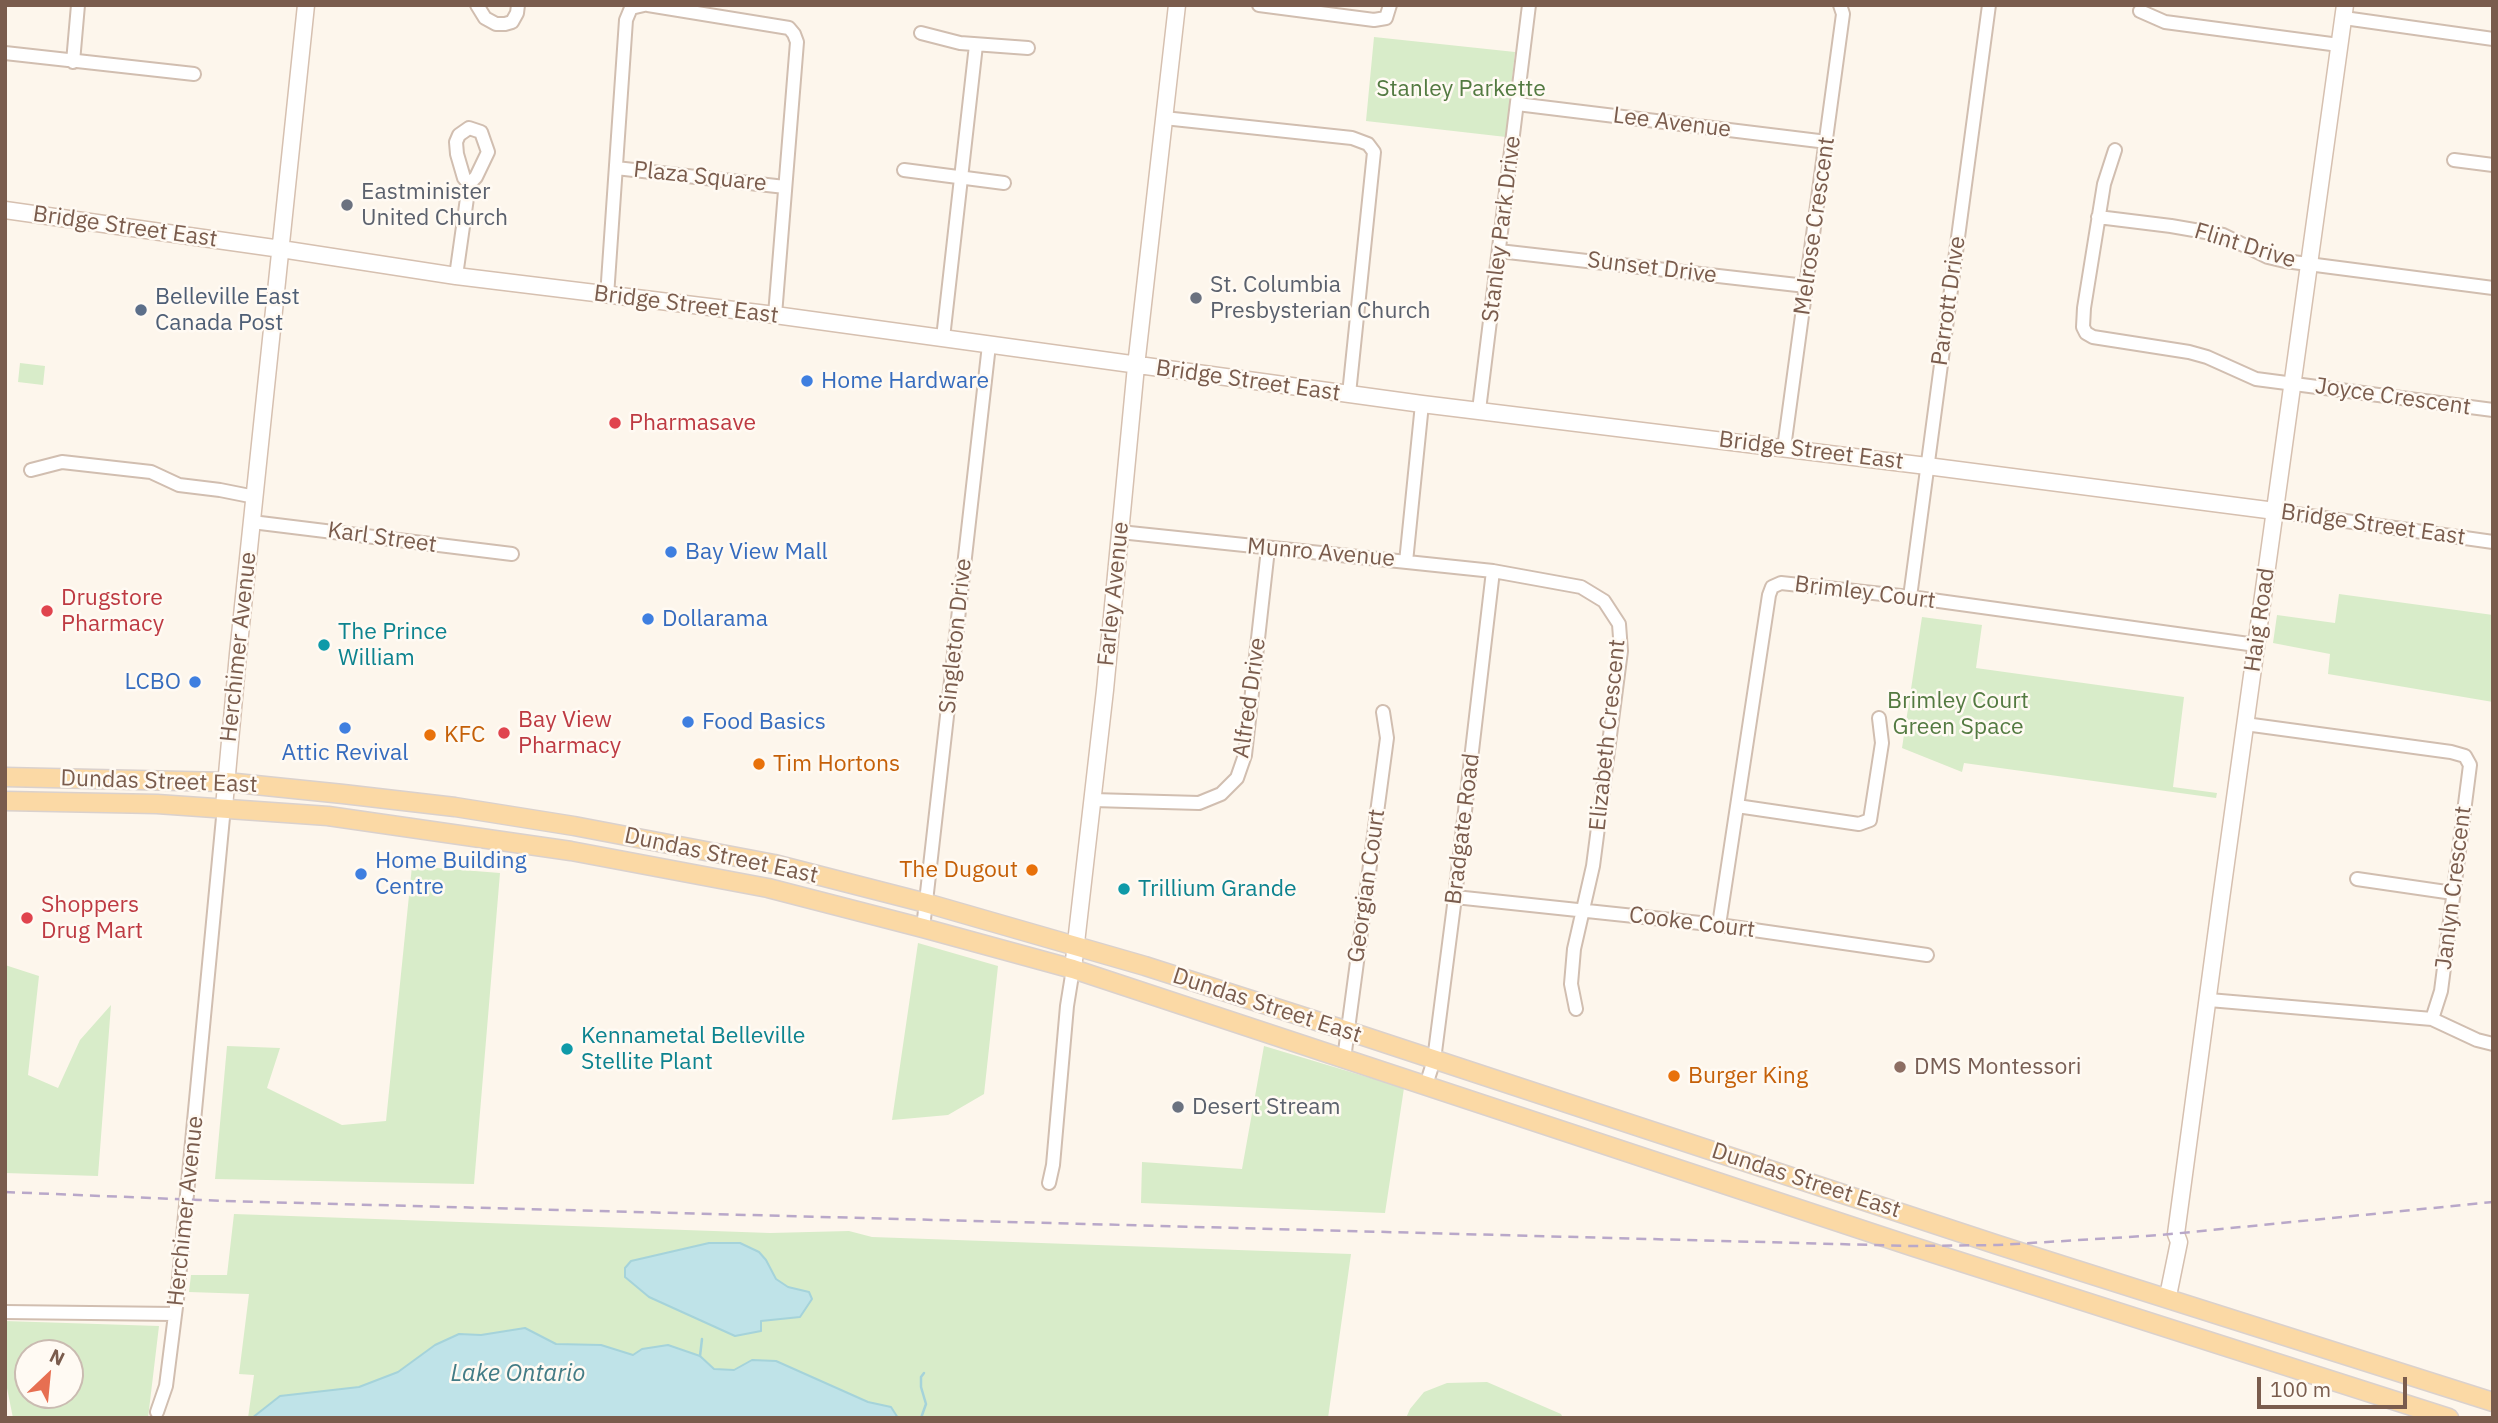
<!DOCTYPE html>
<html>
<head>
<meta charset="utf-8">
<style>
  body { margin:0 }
  #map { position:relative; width:2498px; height:1423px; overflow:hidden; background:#fdf6ec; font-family:"IBM Plex Sans",sans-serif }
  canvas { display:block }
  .frame { position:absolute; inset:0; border:7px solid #7a5c4d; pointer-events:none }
  .north { position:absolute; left:14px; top:1339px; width:70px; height:70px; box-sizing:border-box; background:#fffaf3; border:2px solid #cabbb1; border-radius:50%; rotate:26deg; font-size:19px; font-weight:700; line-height:28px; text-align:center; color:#7a5c4d }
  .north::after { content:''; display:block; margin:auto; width:24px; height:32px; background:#e76f51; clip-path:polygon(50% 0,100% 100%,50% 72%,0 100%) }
  .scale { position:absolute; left:2257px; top:1377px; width:150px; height:32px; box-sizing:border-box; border:4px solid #7a5c4d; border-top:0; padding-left:9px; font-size:21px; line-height:24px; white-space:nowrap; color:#7a5c4d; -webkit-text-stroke:5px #fffaf3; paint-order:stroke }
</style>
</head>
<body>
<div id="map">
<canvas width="2498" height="1423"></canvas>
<div class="frame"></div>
<div class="north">N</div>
<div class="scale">100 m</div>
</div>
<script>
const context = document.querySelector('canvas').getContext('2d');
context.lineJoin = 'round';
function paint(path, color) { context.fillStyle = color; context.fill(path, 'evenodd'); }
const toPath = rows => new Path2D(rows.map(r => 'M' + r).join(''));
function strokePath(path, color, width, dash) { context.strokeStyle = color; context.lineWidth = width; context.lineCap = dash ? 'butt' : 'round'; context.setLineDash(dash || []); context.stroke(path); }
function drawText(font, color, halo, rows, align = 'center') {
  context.font = font + ' "IBM Plex Sans",sans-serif'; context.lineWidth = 5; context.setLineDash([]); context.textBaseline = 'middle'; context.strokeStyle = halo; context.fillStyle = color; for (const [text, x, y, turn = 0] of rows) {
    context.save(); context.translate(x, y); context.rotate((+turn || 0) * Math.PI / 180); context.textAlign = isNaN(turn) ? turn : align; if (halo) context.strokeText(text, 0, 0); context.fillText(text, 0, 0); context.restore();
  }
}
paint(toPath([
  [1374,37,1515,52,1506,137,1366,121],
  [20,363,45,366,43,385,18,382],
  [2339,594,2493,615,2493,702,2328,674,2330,654,2273,643,2277,615,2335,623],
  [1922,617,1982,625,1976,668,2184,697,2173,787,2217,793,2216,798,1964,763,1962,772,1902,748],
  [412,866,500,873,474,1184,215,1179,227,1046,280,1048,267,1088,342,1125,386,1121],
  [918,943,998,966,984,1094,948,1115,892,1120],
  [5,965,39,976,28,1075,58,1088,80,1040,111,1005,98,1176,5,1173],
  [1264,1046,1404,1088,1385,1213,1141,1203,1142,1162,1242,1169],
  [234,1214,770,1233,849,1231,872,1237,1351,1254,1328,1418,898,1418,891,1407,868,1402,752,1360,734,1370,714,1369,700,1356,642,1349,633,1355,601,1345,556,1344,525,1328,481,1335,459,1334,435,1345,398,1372,359,1387,280,1396,252,1418,248,1418,254,1375,239,1374,249,1294,189,1292,191,1275,227,1275],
  [5,1321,159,1326,148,1418,13,1418,5,1378],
  [28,1353,70,1353,70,1395,28,1395],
  [1487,1382,1561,1414,1563,1418,1406,1418,1410,1409,1424,1392,1447,1383]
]), '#d8ecc9');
const water = toPath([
  [709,1243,740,1243,759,1252,766,1260,776,1279,788,1287,809,1292,812,1299,800,1317,761,1321,761,1331,735,1336,649,1297,625,1277,625,1268,631,1261,709,1243],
  [525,1328,556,1344,601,1345,633,1355,642,1349,668,1345,700,1356,714,1369,734,1370,752,1360,776,1361,868,1402,891,1407,898,1418,252,1418,280,1396,359,1387,398,1372,435,1345,459,1334,481,1335,525,1328]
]);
paint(water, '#bfe3e8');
strokePath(water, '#a5d3da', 2);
strokePath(toPath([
  [700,1356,702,1339],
  [921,1418,926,1404,921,1387,921,1377,924,1373]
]), '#a5d3da', 2.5);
const street = toPath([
  [477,5,485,18,496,24,505,24,512,22,517,13,518,5],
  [648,5,789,28,794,34,797,42,775,315],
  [1259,5,1374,20,1386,18,1390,5],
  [2140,11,2165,22,2339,45],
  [2344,18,2493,39],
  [921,33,960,43,1028,48],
  [5,53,194,74],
  [73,62,78,5],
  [1517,104,1827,142],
  [1164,118,1352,138,1368,144,1374,152,1349,394],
  [2115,150,2104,184,2084,308,2083,327,2086,333,2093,337,2189,352,2207,357,2256,379,2493,410],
  [2454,160,2493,165],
  [616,168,785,187],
  [904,170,1004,183],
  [2098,217,2171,226,2223,235,2268,257,2285,261,2493,288],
  [1499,251,1806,286],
  [456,276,469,184,476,177,488,152,481,132,469,128,459,135,456,142,457,154,464,178,469,184],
  [607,296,626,20,631,8,644,5],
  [943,338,976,45],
  [1479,410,1529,5],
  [1784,448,1843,14,1840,5],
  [31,470,62,462,151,472,179,485,220,490,255,497],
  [2275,511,2493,542],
  [252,522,512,554],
  [1120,532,1493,571,1581,587,1604,601,1619,624,1621,651,1593,866,1574,949,1571,984,1576,1009],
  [1406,562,1422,404],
  [1910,597,1989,5],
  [1093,800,1199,803,1221,794,1237,778,1245,755,1268,549],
  [1737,806,1859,824,1870,820,1882,743,1879,718],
  [2357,879,2453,893],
  [1455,897,1719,925,1927,955],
  [1719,925,1769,595,1772,587,1781,583,1910,597,2256,645],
  [923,928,989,345],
  [2209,1000,2432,1019,2441,991,2470,765,2465,756,2451,752,2245,724],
  [2432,1019,2477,1040,2493,1044],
  [1344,1059,1387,738,1383,712],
  [1426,1085,1434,1060,1454,905,1493,571],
  [1049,1183,1053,1165,1067,1006,1073,969],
  [5,1312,175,1314],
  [157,1412,166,1386,177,1299,224,807]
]);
const secondary = toPath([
  [5,210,281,249,456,276,775,315,1422,404,1927,466,2275,511],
  [224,807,238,654,306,5],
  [1073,969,1105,690,1136,366,1177,5],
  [2162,1297,2169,1291,2179,1242,2176,1234,2221,899,2345,5]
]);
const primary = toPath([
  [5,777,226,782,343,794,455,807,574,826,774,864,926,903,1145,966,1348,1031,1998,1245,2493,1402],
  [5,801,157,804,328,816,571,851,768,888,923,928,1073,969,1911,1246,2449,1418]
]);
strokePath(street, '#d1beb0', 16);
strokePath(secondary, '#d6c0b0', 19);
strokePath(primary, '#dad1cd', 21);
strokePath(street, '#fff', 12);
strokePath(secondary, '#fff', 16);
strokePath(primary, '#fbd9a5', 18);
strokePath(toPath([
  [5,1192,225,1201,1911,1246,1998,1245,2161,1235,2493,1202]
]), '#b9a8c9', 2.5, [10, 7]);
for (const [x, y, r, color] of [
  [347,205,7,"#6b7280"],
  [1196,298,7,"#6b7280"],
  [141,310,7,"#5c6f8a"],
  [807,381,7,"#3f7fe0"],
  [615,423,7,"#e0444e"],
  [671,552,7,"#3f7fe0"],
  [47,611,7,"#e0444e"],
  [648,619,7,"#3f7fe0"],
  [324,645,7,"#0f9aa8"],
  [195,682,7,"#3f7fe0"],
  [688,722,7,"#3f7fe0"],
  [345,728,7,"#3f7fe0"],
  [504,733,7,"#e0444e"],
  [430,735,7,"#e8710a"],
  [759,764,7,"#e8710a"],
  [1032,870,7,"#e8710a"],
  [361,874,7,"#3f7fe0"],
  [1124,889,7,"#0f9aa8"],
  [27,918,7,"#e0444e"],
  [567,1049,7,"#0f9aa8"],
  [1900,1067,7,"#8d6e63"],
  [1674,1076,7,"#e8710a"],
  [1178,1107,7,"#6b7280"]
]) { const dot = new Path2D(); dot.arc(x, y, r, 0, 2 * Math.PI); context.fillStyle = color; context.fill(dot); strokePath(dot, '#fffaf3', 2.5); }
drawText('23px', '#537a41', '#fffaf3', [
  ["Stanley Parkette",1461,89],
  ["Brimley Court",1958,701],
  ["Green Space",1958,727]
]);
drawText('23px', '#7a5c4d', '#fffaf3', [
  ["Lee Avenue",1672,123,7],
  ["Plaza Square",700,177,6],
  ["Melrose Crescent",1815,226,-82],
  ["Bridge Street East",125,227,8],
  ["Stanley Park Drive",1502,229,-83],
  ["Flint Drive",2245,246,17],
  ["Sunset Drive",1652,268,7],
  ["Parrott Drive",1949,301,-82],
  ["Bridge Street East",686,305,7],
  ["Bridge Street East",1248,381,8],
  ["Joyce Crescent",2393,397,8],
  ["Bridge Street East",1811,451,7],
  ["Bridge Street East",2373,525,8],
  ["Karl Street",382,538,8],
  ["Munro Avenue",1321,553,5],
  ["Brimley Court",1865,593,7],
  ["Farley Avenue",1114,594,-84],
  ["Haig Road",2260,620,-82],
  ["Singleton Drive",956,636,-84],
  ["Herchimer Avenue",239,647,-84],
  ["Alfred Drive",1250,698,-82],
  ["Elizabeth Crescent",1608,735,-84],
  ["Dundas Street East",159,782,2],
  ["Bradgate Road",1463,829,-83],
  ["Dundas Street East",721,856,12],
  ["Georgian Court",1367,886,-82],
  ["Janlyn Crescent",2454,888,-83],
  ["Cooke Court",1692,923,7],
  ["Dundas Street East",1267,1006,18],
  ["Dundas Street East",1806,1181,18],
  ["Herchimer Avenue",186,1211,-84]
]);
drawText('23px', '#5b616d', '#fffaf3', [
  ["Eastminister",361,192],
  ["United Church",361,218],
  ["St. Columbia",1210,285],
  ["Presbysterian Church",1210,311],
  ["Desert Stream",1192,1107]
], 'left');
drawText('23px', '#4e5e75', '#fffaf3', [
  ["Belleville East",155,297],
  ["Canada Post",155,323]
], 'left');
drawText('23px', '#366cbe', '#fffaf3', [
  ["Home Hardware",821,381],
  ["Bay View Mall",685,552],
  ["Dollarama",662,619],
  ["LCBO",181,682,"right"],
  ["Food Basics",702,722],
  ["Attic Revival",345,753,"center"],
  ["Home Building",375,861],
  ["Centre",375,887]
], 'left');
drawText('23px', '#be3a42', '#fffaf3', [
  ["Pharmasave",629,423],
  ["Drugstore",61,598],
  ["Pharmacy",61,624],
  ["Bay View",518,720],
  ["Pharmacy",518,746],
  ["Shoppers",41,905],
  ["Drug Mart",41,931]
], 'left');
drawText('23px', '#0d838f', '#fffaf3', [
  ["The Prince",338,632],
  ["William",338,658],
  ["Trillium Grande",1138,889],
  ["Kennametal Belleville",581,1036],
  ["Stellite Plant",581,1062]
], 'left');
drawText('23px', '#c56008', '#fffaf3', [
  ["KFC",444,735],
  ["Tim Hortons",773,764],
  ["The Dugout",1018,870,"right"],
  ["Burger King",1688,1076]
], 'left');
drawText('23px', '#785e54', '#fffaf3', [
  ["DMS Montessori",1914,1067]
], 'left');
drawText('italic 24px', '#437c86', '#fffaf3', [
  ["Lake Ontario",518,1374]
]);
</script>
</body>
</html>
